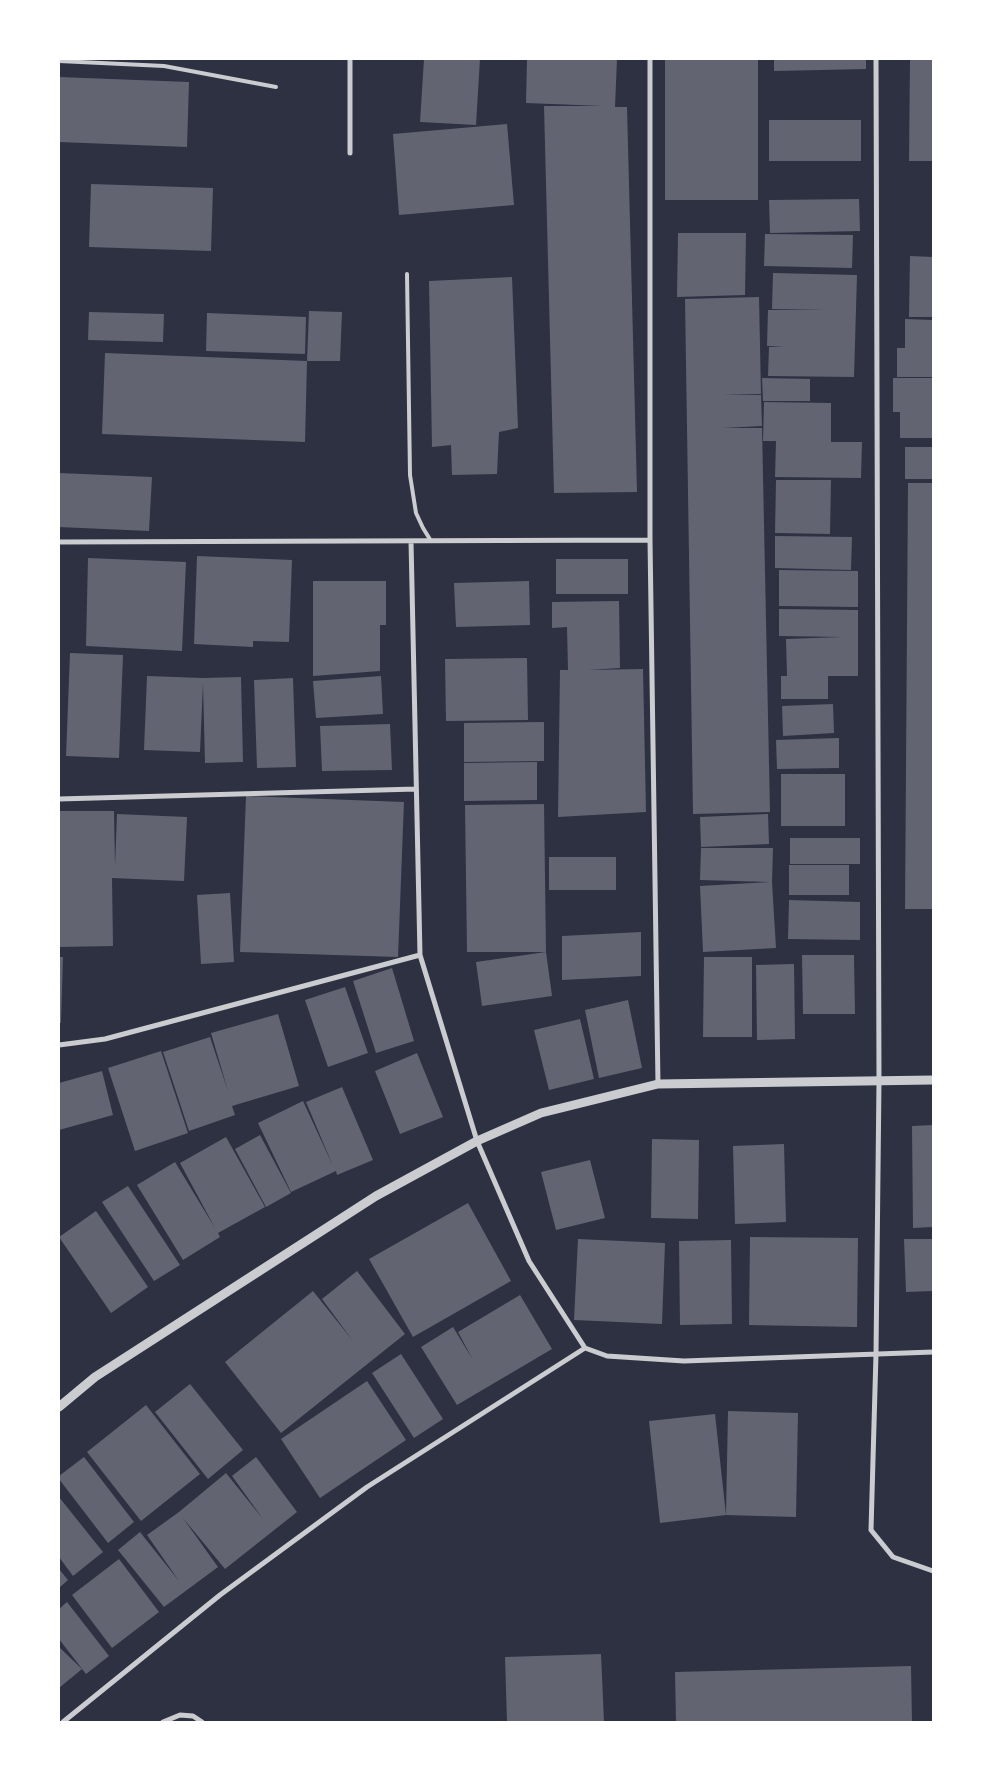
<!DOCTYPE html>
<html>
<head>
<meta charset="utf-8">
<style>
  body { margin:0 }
  #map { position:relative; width:992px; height:1781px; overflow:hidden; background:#2d3142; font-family:Rubik,sans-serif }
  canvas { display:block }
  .frame { position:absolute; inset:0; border:60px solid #fff; pointer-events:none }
</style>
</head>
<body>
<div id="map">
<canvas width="992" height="1781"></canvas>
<div class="frame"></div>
</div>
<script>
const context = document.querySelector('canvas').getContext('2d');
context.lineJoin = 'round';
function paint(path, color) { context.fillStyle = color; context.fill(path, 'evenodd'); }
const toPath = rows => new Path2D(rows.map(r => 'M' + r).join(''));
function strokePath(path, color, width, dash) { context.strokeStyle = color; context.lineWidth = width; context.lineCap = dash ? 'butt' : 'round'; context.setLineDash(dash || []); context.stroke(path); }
paint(toPath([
  [424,59,480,59,476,125,420,122],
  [527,59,617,59,615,107,627,107,637,492,554,493,544,106,603,106,526,103],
  [665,59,758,59,758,200,665,200],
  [774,59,866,59,866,69,774,71],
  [910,59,933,59,933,161,909,161],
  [59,77,189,82,187,147,59,142],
  [769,120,861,120,861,161,769,161],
  [507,124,514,205,399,215,393,134],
  [91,184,213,188,211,251,89,247],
  [859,199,860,231,770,233,769,200],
  [678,233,746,233,745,295,677,297],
  [765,234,853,235,852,268,764,266],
  [910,256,933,257,933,317,909,317],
  [773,273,857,275,854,377,768,376,769,347,784,346,767,346,768,310,826,310,772,309],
  [512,277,518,428,499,432,497,474,452,475,451,445,432,447,429,281],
  [759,297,761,394,723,395,761,395,762,426,723,428,762,428,770,812,693,814,685,299],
  [309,311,342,312,340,361,307,361],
  [89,312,164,314,163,342,88,340],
  [207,313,306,317,305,354,206,351],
  [905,319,933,320,933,377,897,377,897,348,905,348],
  [105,353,307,361,305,442,102,434],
  [762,378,810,379,810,401,763,401],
  [893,378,933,378,933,438,900,438,900,412,893,412],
  [764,402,831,403,831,442,862,442,861,478,775,477,776,441,763,441],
  [905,447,933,447,933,479,905,479],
  [59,473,152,477,149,531,59,527],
  [776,480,831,480,830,534,775,533],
  [908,483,933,483,933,909,905,909],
  [775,536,852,537,851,570,775,568],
  [197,556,292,560,289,642,253,641,253,647,194,644],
  [88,558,186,562,182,651,86,646],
  [556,559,628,559,628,594,556,594],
  [779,570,858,571,858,607,779,606],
  [313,581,386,581,386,625,380,625,380,671,313,676],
  [529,581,530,625,456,627,454,583],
  [619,601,620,668,588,670,643,669,646,812,558,817,560,670,568,670,567,627,552,628,552,602],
  [779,609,858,610,858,676,828,676,828,699,781,699,781,676,787,676,786,639,842,637,779,636],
  [70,653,123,655,119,758,66,756],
  [527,658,528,720,446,721,445,659],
  [147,676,203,678,241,677,243,762,205,763,203,684,200,752,144,750],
  [381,676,383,714,316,718,313,681],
  [293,678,296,767,257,768,254,680],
  [833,704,834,733,783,736,782,706],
  [544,722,544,761,464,762,464,723],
  [390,724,392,770,322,771,320,726],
  [839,738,839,768,777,769,776,740],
  [537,762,537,800,464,801,464,763],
  [781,774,845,774,845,826,781,826],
  [246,796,404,802,398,957,240,952],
  [544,804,546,952,467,952,465,805],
  [59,811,114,811,115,866,117,814,187,817,184,881,112,878,113,946,59,947],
  [768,814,769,844,701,847,700,817],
  [790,838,860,838,860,864,790,864],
  [701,848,773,848,772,882,776,948,703,952,700,886,770,882,700,880],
  [549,857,616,857,616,890,549,890],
  [789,865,849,865,849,895,789,895],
  [230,893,234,962,201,964,197,895],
  [789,900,860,902,860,940,788,939],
  [641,932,641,976,562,980,562,936],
  [546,952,552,996,482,1006,476,962],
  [802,955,854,955,855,1014,803,1014],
  [59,957,63,957,61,1023,59,1023],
  [704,957,752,957,752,1037,703,1037],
  [794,964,795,1039,757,1040,756,965],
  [392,968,414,1041,376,1053,353,981],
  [345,987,368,1053,328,1067,305,1000],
  [628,1000,642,1068,599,1078,585,1010],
  [278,1014,299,1086,232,1106,235,1115,189,1131,163,1052,210,1037,228,1091,211,1033],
  [580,1019,594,1079,549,1090,534,1030],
  [161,1051,188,1133,135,1151,108,1068],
  [417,1053,443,1117,400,1134,375,1071],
  [102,1071,113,1115,59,1130,59,1083],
  [342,1087,373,1160,337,1175,336,1171,291,1192,258,1123,303,1101,333,1166,306,1102],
  [933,1125,933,1227,913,1228,912,1126],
  [260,1135,291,1193,266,1207,235,1149],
  [226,1137,265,1207,218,1233,220,1237,183,1260,137,1185,175,1162,215,1228,180,1163],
  [652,1139,699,1140,698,1219,651,1218],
  [784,1144,786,1222,735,1224,733,1146],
  [590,1160,605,1218,556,1230,541,1172],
  [128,1186,180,1265,154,1281,102,1202],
  [468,1203,511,1281,413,1337,369,1259],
  [96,1211,148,1287,111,1313,59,1237],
  [750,1237,858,1238,857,1327,749,1325],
  [578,1239,665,1243,662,1324,574,1320],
  [904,1239,933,1239,933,1291,906,1292],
  [731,1240,732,1324,680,1325,679,1241],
  [357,1271,405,1334,281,1433,225,1362,313,1291,353,1341,322,1299],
  [520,1295,552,1349,457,1405,421,1347,453,1327,473,1360,458,1332],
  [401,1354,443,1419,414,1438,372,1373],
  [367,1381,406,1440,320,1498,281,1439],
  [190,1384,243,1450,208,1479,155,1412],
  [146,1405,200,1474,141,1521,87,1452],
  [728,1411,798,1413,796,1517,726,1515,660,1523,649,1421,715,1414,726,1515],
  [84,1457,134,1522,108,1543,59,1479,59,1476],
  [256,1457,297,1512,225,1569,183,1518,218,1567,164,1607,118,1550,140,1532,179,1581,147,1535,179,1512,226,1473,263,1519,232,1476],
  [59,1497,103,1552,73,1576,59,1557],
  [119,1559,159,1612,112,1648,72,1595],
  [59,1569,68,1580,59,1588],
  [67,1602,109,1656,86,1674,59,1639,59,1609],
  [59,1647,82,1669,59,1688],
  [601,1654,604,1722,507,1722,505,1657],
  [911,1666,912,1722,676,1722,675,1672]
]), '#626471');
strokePath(toPath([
  [59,61,164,66,276,87],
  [407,274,410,475,416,513,423,528,431,541]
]), '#caccd0', 4);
strokePath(toPath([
  [650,59,650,540,658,1084],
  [876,59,879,1081,876,1354,871,1530,893,1557,933,1571],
  [350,153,350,59],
  [411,541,420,955,477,1141,529,1261,585,1348],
  [59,542,650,540],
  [59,799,416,789],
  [59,1045,105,1039,420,955],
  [585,1348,607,1356,684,1361,933,1352],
  [63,1722,220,1595,367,1487,585,1348],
  [163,1722,180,1715,193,1716,202,1722]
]), '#caccd0', 5);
strokePath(toPath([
  [59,1407,95,1377,376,1196,477,1141,541,1113,658,1084,933,1080]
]), '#caccd0', 9);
</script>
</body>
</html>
